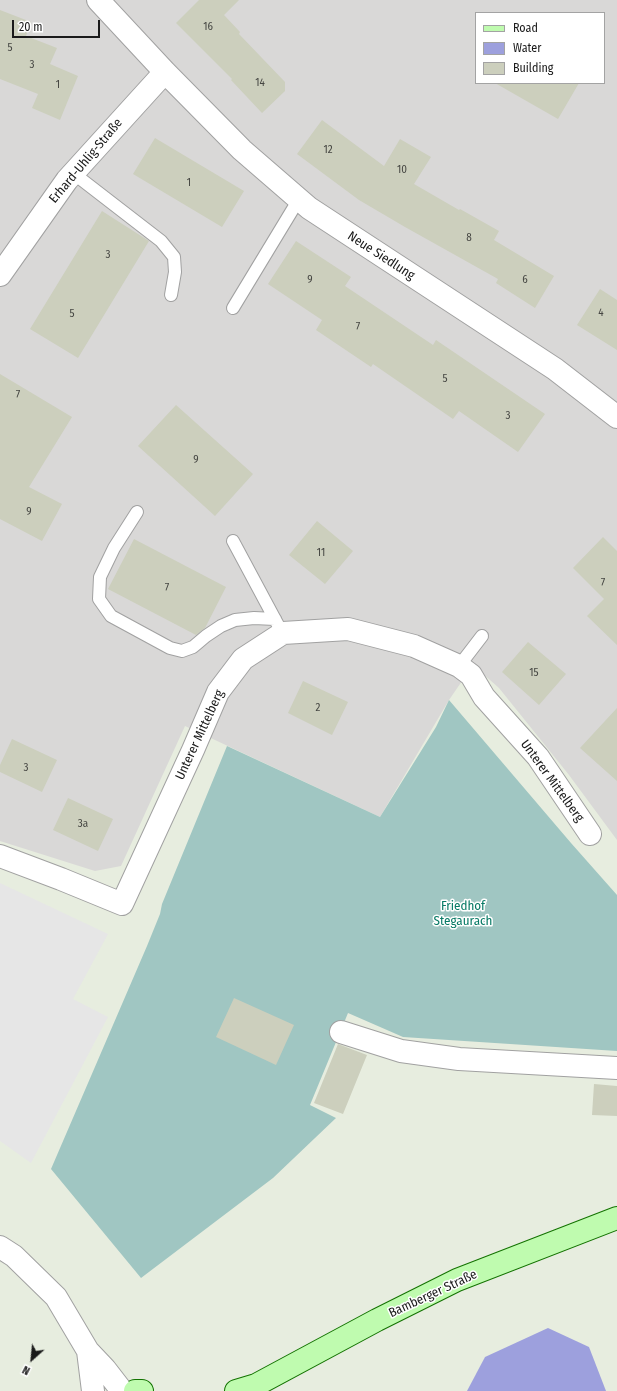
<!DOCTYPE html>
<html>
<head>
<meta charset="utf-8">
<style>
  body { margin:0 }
  #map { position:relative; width:617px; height:1391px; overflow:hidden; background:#e7eddf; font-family:"Fira Sans Condensed",sans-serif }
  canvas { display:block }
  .legend { position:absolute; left:475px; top:12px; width:130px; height:72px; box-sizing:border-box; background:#fff; border:1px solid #a3a3a3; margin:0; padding:5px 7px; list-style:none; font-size:12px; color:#1a1a1a }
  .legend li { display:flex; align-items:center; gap:8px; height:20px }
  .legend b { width:20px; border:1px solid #a3a3a3 }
  .north { position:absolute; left:12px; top:1339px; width:40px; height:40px; -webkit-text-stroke:3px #fff; paint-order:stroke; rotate:207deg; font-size:11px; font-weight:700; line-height:16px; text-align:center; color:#1a1a1a }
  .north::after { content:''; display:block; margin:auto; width:14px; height:18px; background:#1a1a1a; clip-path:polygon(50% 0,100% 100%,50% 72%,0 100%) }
  .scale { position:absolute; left:12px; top:20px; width:88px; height:18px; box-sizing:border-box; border:2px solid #1a1a1a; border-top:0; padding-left:5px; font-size:12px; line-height:14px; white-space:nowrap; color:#1a1a1a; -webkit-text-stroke:3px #fff; paint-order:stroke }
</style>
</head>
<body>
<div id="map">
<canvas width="617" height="1391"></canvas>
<ul class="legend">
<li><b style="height:5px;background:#bffbaf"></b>Road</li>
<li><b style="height:11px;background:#9da0dd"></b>Water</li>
<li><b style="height:11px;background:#cccfbd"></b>Building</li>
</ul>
<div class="north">N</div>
<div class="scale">20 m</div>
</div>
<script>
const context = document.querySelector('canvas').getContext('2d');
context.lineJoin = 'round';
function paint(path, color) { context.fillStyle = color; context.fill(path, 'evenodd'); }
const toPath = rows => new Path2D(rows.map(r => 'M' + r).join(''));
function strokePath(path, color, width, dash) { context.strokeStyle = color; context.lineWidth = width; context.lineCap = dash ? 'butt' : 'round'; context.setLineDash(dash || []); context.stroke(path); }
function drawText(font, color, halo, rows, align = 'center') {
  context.font = font + ' "Fira Sans Condensed",sans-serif'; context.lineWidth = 3; context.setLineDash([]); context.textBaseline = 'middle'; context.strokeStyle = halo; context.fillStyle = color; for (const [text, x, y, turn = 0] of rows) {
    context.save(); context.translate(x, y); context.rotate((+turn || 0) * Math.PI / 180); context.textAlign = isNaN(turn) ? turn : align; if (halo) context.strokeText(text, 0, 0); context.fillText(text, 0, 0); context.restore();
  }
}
paint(toPath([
  [0,0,617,0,617,840,569,775,499,688,473,665,449,700,380,817,185,726,121,866,95,871,0,841],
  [476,13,604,13,604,83,476,83]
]), '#d9d8d7');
paint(toPath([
  [449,700,571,843,617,895,617,1051,403,1037,348,1013,310,1105,336,1118,273,1178,141,1278,51,1169,147,946,160,914,162,904,227,746,380,817,436,727]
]), '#a0c6c2');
paint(toPath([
  [0,883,108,934,73,999,108,1017,31,1163,0,1141]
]), '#e6e6e6');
paint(toPath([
  [548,1328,589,1347,606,1391,467,1391,485,1357]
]), '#9da0dd');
paint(toPath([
  [199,0,239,0,224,15,240,32,239,34,285,82,285,91,262,113,231,80,232,79,176,23],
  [0,10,31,22,26,36,57,48,50,64,78,76,60,120,32,108,38,94,0,79],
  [495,83,579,83,558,119],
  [322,120,384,166,400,139,431,157,414,184,459,210,460,209,499,231,494,240,554,276,535,308,496,283,498,279,405,227,359,200,297,154],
  [155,138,244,191,222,227,133,174],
  [102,211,149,241,78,358,30,329],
  [296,241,351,277,345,286,433,345,436,340,545,414,518,452,459,411,453,419,373,364,371,367,316,330,322,320,268,284],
  [600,289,617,300,617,350,577,325],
  [0,374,72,417,29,487,62,504,42,541,0,519],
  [176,405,253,474,215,516,138,446],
  [317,521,353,551,325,584,289,555],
  [603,537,617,551,617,645,587,616,604,599,573,568],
  [134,539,226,587,205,628,196,635,108,589],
  [528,642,566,674,539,705,502,672],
  [303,681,348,702,332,735,288,713],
  [617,708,617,781,580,748],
  [12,739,57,760,42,792,0,772,0,765],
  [68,798,113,819,98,851,53,830],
  [234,998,294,1025,276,1065,216,1037],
  [338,1044,367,1055,343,1114,314,1103],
  [594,1084,617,1086,617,1116,592,1115]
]), '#cccfbd');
const service = toPath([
  [73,173,161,241,174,257,175,272,171,295],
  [233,308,299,199],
  [137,512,114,548,100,577,99,599,111,616,170,648,182,651,193,647,206,636,221,626,235,620,254,618,275,619],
  [233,541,278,625],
  [459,666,482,636]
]);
const minor = toPath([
  [98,0,165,72,242,150,309,208,555,369,617,417],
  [0,275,67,180,165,72],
  [0,856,61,879,122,904,193,750,218,692,243,659,283,633,348,629,414,646,459,666,471,675,484,697,538,757,590,834],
  [341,1032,401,1051,459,1059,617,1068],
  [0,1247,14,1256,56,1297,88,1351,105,1369,122,1391],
  [88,1351,93,1391]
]);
const secondary = toPath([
  [135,1391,142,1391],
  [236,1391,256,1385,377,1320,457,1280,617,1218]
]);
strokePath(service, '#a1a1a1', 14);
strokePath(minor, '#a1a1a1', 24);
strokePath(secondary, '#137201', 24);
strokePath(service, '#fff', 12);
strokePath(minor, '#fff', 22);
strokePath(secondary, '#bffbaf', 22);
drawText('11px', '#464743', null, [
  ["16",208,27],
  ["5",10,48],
  ["3",32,65],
  ["14",260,83],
  ["1",58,85],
  ["12",328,150],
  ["10",402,170],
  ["1",189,183],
  ["8",469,238],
  ["3",108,255],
  ["9",310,280],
  ["6",525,280],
  ["4",601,313],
  ["5",72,314],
  ["7",358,327],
  ["5",445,379],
  ["7",18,395],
  ["3",508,416],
  ["9",196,460],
  ["9",29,512],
  ["11",321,553],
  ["7",603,583],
  ["7",167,588],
  ["15",534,673],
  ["2",318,708],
  ["3",26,768],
  ["3a",83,824]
]);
drawText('13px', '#1a1a1a', '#fff', [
  ["Erhard-Uhlig-Straße",86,161,-50],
  ["Neue Siedlung",381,256,33],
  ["Unterer Mittelberg",200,735,-65],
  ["Unterer Mittelberg",552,781,54],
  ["Bamberger Straße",433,1294,-25]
]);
drawText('13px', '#077a65', '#fff', [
  ["Friedhof",463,906],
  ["Stegaurach",463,921]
]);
</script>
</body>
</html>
